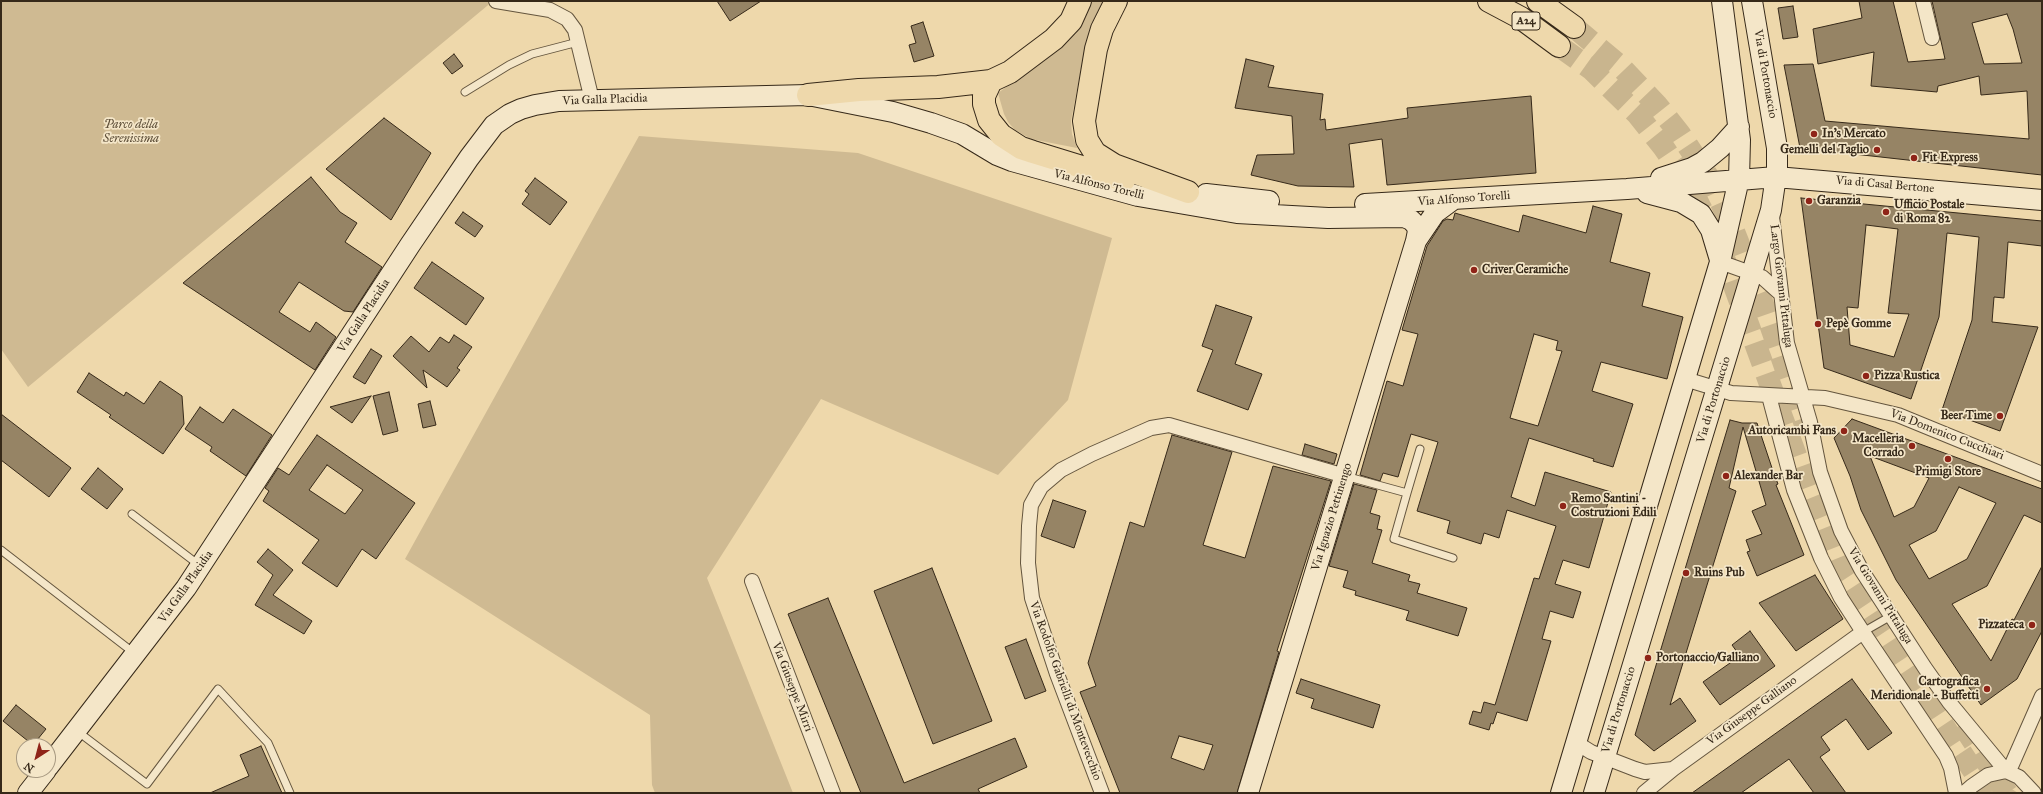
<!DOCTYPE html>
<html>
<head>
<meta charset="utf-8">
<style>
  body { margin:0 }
  #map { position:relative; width:2043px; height:794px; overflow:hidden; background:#eed8ab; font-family:"IM FELL Great Primer",serif }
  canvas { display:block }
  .frame { position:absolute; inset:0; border:2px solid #362919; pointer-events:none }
  .north { position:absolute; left:16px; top:738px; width:40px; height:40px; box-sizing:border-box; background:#f4e6c8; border:1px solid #a89a82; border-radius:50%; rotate:216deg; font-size:11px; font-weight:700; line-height:16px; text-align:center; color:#362919 }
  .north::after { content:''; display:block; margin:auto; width:14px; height:18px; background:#8f2418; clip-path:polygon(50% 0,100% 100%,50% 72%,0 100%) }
</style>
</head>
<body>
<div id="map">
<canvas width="2043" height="794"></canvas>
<div class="frame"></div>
<div class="north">N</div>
</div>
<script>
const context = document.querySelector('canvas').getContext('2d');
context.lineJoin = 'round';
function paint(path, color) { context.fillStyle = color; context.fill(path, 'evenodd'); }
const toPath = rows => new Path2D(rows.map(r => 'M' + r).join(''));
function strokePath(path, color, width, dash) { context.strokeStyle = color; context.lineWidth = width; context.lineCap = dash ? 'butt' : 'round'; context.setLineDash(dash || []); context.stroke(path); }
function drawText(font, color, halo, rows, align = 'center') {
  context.font = font + ' "IM FELL Great Primer",serif'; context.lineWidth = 3.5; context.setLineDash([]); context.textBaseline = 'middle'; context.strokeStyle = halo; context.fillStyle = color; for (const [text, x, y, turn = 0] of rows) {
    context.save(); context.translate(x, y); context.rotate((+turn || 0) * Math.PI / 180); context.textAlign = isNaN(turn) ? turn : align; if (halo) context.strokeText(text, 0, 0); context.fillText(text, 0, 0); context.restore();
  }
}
paint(toPath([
  [1,1,493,1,28,387,1,349],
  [1090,1,1104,1,1090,28,1085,48,1071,121,1072,134,1077,148,1031,139,1015,130,1008,122,1004,114,998,93,1039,63],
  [639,136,858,153,1112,238,1068,400,998,475,821,399,707,578,793,793,655,793,652,785,650,715,405,559],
  [1999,786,2009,787,2018,793,1984,793]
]), '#cfba92');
const building = toPath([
  [717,1,761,1,730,21,717,1],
  [1859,1,1893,1,1908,62,1945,59,1932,1,2042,1,2042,175,1800,148,1784,65,1813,64,1825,121,2029,139,2027,91,1981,95,1979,76,1938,86,1937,92,1871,86,1874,52,1818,64,1813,29,1862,18,1859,1],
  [2007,14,2013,29,2022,63,1984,64,1972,23,2007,14],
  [1793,6,1798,37,1783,39,1778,8,1793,6],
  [923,22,934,56,914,62,909,45,916,43,911,26,923,22],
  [454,54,463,66,452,74,443,63,454,54],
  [1246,59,1274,66,1268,87,1323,94,1320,120,1325,119,1326,130,1408,118,1407,108,1531,96,1536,173,1387,185,1382,139,1349,144,1354,187,1298,186,1251,175,1257,155,1294,154,1292,116,1235,108,1246,59],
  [384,118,431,153,391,220,326,169,384,118],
  [311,177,340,212,357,223,345,242,382,267,353,312,344,311,299,282,279,312,310,332,316,322,336,337,315,370,183,283,311,177],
  [535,178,567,202,550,225,522,204,529,194,525,191,535,178],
  [1801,198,2042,221,2042,246,2008,242,2004,298,1994,297,1992,322,2038,327,2000,431,1942,410,1972,320,1979,237,1947,233,1939,317,1911,399,1824,368,1801,198],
  [1866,225,1898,229,1888,313,1909,314,1894,357,1850,345,1847,307,1858,308,1866,225],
  [1593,206,1622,214,1610,262,1650,273,1642,306,1683,317,1667,379,1601,362,1592,391,1633,404,1613,467,1593,461,1594,459,1529,438,1511,497,1535,506,1545,472,1611,492,1589,568,1563,560,1555,584,1581,592,1573,618,1550,611,1542,639,1551,641,1527,721,1497,712,1493,724,1491,723,1489,730,1469,724,1473,711,1481,713,1484,702,1495,705,1534,578,1539,579,1556,526,1507,510,1499,538,1484,533,1481,544,1447,533,1450,521,1417,511,1438,442,1411,434,1398,477,1383,473,1380,481,1360,475,1387,381,1403,386,1418,334,1402,330,1427,246,1443,221,1447,219,1453,220,1455,213,1519,232,1523,215,1586,233,1593,206],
  [1534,334,1558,341,1556,350,1562,351,1538,426,1510,418,1534,334],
  [463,212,483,226,475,237,455,223,463,212],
  [432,262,484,298,466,325,414,288,432,262],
  [1216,305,1252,317,1235,364,1262,374,1248,410,1197,391,1213,350,1202,346,1216,305],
  [454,335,472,347,457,368,460,370,447,387,423,370,427,388,393,356,411,336,429,352,440,337,449,343,454,335],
  [371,349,382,356,365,384,353,377,371,349],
  [89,373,124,396,126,392,144,404,160,381,182,396,184,424,163,454,109,417,111,415,77,392,89,373],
  [389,392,398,431,383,435,373,396,389,392],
  [371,396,352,423,330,407,371,396],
  [430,401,436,425,423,428,418,404,430,401],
  [200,407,223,423,233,409,272,435,246,476,210,451,212,447,185,429,200,407],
  [1,414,71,468,49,497,1,460,1,414],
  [1852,419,2042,489,2042,523,2024,515,1987,586,1952,604,1991,661,2012,619,2014,620,2042,566,2042,631,2017,679,1981,705,1896,580,1861,510,1850,476,1834,438,1852,419],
  [1870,456,1929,478,1914,507,1894,517,1870,456],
  [1959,487,1996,503,1967,559,1929,579,1909,545,1936,531,1959,487],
  [1730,420,1742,423,1757,423,1773,471,1778,484,1776,485,1804,555,1757,576,1747,552,1750,551,1746,540,1762,534,1752,511,1766,505,1743,427,1729,488,1736,491,1670,705,1680,698,1696,721,1654,751,1635,735,1730,420],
  [317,435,415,503,376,559,362,549,337,587,302,563,319,540,263,501,269,491,265,488,278,468,289,475,317,435],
  [327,465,363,490,345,514,309,490,327,465],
  [1172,435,1232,452,1203,545,1245,558,1273,466,1331,481,1277,651,1279,652,1237,793,1120,793,1080,692,1096,686,1088,663,1130,522,1144,527,1172,435],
  [1179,736,1213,745,1204,770,1171,758,1179,736],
  [1305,444,1337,454,1334,464,1302,455,1305,444],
  [98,468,123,489,107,509,81,489,98,468],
  [1354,484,1377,490,1370,513,1380,516,1377,529,1382,530,1372,563,1410,575,1408,581,1420,584,1417,593,1467,608,1458,636,1406,620,1409,611,1355,595,1356,591,1343,587,1348,571,1329,566,1354,484],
  [1053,500,1086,511,1074,548,1041,536,1053,500],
  [268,549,293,570,273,595,312,621,304,634,255,605,273,575,257,562,268,549],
  [932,568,992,721,933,744,874,591,932,568],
  [1815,575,1843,619,1796,651,1759,603,1815,575],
  [828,598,904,783,1015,738,1027,767,978,789,980,793,861,793,788,614,828,598],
  [1750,631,1775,666,1720,705,1703,682,1740,656,1732,645,1750,631],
  [1026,639,1046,691,1025,699,1005,647,1026,639],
  [1301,679,1380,705,1373,728,1311,708,1314,699,1296,693,1301,679],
  [1852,679,1892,733,1868,750,1846,719,1821,737,1830,750,1820,757,1846,793,1814,793,1789,759,1741,793,1692,793,1852,679],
  [16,705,46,729,33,745,3,721,16,705],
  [261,746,282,793,210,793,249,776,240,755,261,746]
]);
paint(building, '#968465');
strokePath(building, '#362919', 1);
strokePath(toPath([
  [1574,27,1619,65,1657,105,1680,134,1711,181,1733,229,1763,304,1808,433],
  [1559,46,1591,69,1637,114,1664,148,1691,188,1720,247,1810,494,1840,569,1988,793],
  [1962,724,2007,793]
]), '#c9b58e', 22, [22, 11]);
const lane = toPath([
  [465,92,509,65,532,54,578,42],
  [1345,476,1407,493,1394,539,1453,558],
  [1407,493,1420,449],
  [132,514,199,565],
  [1,550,134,653],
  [1863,632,1891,616],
  [77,731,147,784,218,689,268,743,290,793]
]);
const street = toPath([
  [496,1,550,10,567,19,575,30,592,100],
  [1923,1,1932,38],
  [1772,216,1787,343,1810,422,1820,472,1841,531,1862,571,1925,668,1949,702,2006,771],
  [1720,262,1762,277,1781,294],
  [1685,379,1731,393,1825,398,1898,415,2042,474],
  [1769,396,1794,490,1821,558,1841,598,1863,632,1946,756,1951,768,1956,793],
  [752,581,833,793],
  [1577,740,1583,747,1591,752,1635,769,1645,772,1673,769],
  [2009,771,2042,696],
  [1102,793,1057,674,1032,598,1028,563,1029,526,1031,505,1041,487,1061,470,1092,454,1151,428,1169,425,1345,476],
  [1644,793,1673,769,1863,632],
  [1964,793,1972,786,1988,775,2006,771,2019,777,2034,793]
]);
const secondary = toPath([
  [1661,178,1692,168,1703,162,1720,148,1739,127],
  [1647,193,1681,202,1701,214,1711,230,1720,260],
  [1206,194,1269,201],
  [1365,204,1627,189,1776,177,2042,200],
  [1416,241,1435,213,1454,199],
  [48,767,186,588,410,245,469,158,494,125,510,114,521,109,535,105,559,101,808,95,893,112,931,123,962,134,997,155,1012,161,1138,196,1237,213,1328,218,1404,217,1411,220,1416,225,1418,231,1416,241,1248,793],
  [28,793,46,770],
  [1561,793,1720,262,1739,179,1740,140,1722,1],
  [1594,793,1771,210,1777,169,1777,148,1752,1]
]);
const highway = toPath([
  [1116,1,1102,29,1096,49,1084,121,1087,140,1095,153,1114,165,1188,192],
  [1489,1,1521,18,1559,46],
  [1538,1,1574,27],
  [991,81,984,96,984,104,989,120,1001,135,1021,148,1033,152,1124,180],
  [808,95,859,90,938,87,991,81,1010,72,1054,39,1071,21,1080,1]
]);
strokePath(lane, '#64553e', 9);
strokePath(street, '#64553e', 16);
strokePath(secondary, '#362919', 22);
strokePath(highway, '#362919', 24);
strokePath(lane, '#f4e6c8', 7);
strokePath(street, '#f4e6c8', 14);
strokePath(secondary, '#f4e6c8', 20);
strokePath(highway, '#eed8ab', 22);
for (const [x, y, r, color] of [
  [1814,134,4,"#8f2418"],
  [1877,150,4,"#8f2418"],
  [1914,158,4,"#8f2418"],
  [1809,201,4,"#8f2418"],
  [1886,212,4,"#8f2418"],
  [1474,270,4,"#8f2418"],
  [1818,324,4,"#8f2418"],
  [1866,376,4,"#8f2418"],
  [2000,416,4,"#8f2418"],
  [1844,431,4,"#8f2418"],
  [1912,446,4,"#8f2418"],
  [1948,459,4,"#8f2418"],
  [1726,476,4,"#8f2418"],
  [1563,506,4,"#8f2418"],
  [1686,573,4,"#8f2418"],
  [2032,625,4,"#8f2418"],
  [1648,658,4,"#8f2418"],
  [1987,689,4,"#8f2418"]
]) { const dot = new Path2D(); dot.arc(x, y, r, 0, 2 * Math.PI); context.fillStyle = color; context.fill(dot); strokePath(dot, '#f4e6c8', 1.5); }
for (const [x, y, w] of [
  [1526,21,28]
]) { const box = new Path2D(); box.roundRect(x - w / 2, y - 9, w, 18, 3); context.fillStyle = '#f4e6c8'; context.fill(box); strokePath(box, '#362919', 1); }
drawText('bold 11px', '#362919', null, [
  ["A24",1526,21]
]);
drawText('12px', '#362919', '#f4e6c8', [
  ["Via di Portonaccio",1765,74,80],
  ["Via Galla Placidia",605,100,-2],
  ["Via Alfonso Torelli",1099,185,14],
  ["Via di Casal Bertone",1885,185,5],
  ["Via Alfonso Torelli",1464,199,-4],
  ["Largo Giovanni Pittaluga",1781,286,83],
  ["Via Galla Placidia",364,316,-57],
  ["Via di Portonaccio",1714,400,-73],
  ["Via Domenico Cucchiari",1947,435,21],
  ["Via Ignazio Pettinengo",1332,517,-73],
  ["Via Galla Placidia",186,587,-55],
  ["Via Giovanni Pittaluga",1880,596,58],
  ["Via Giuseppe Mirri",792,687,69],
  ["Via Rodolfo Gabrielli di Montevecchio",1065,691,70],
  ["Via di Portonaccio",1619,710,-73],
  ["Via Giuseppe Galliano",1752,711,-36]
]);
drawText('italic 12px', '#5c4d37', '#f4e6c8', [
  ["Parco della",131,125],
  ["Serenissima",131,139]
]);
drawText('bold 12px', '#362919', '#f4e6c8', [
  ["In's Mercato",1822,134],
  ["Gemelli del Taglio",1869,150,"right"],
  ["Fit Express",1922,158],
  ["Garanzia",1817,201],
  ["Ufficio Postale",1894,205],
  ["di Roma 82",1894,219],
  ["Criver Ceramiche",1482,270],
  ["Pepè Gomme",1826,324],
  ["Pizza Rustica",1874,376],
  ["Beer Time",1992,416,"right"],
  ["Autoricambi Fans",1836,431,"right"],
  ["Macelleria",1904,439,"right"],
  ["Corrado",1904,453,"right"],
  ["Primigi Store",1948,472,"center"],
  ["Alexander Bar",1734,476],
  ["Remo Santini -",1571,499],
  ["Costruzioni Edili",1571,513],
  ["Ruins Pub",1694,573],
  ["Pizzateca",2024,625,"right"],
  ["Portonaccio/Galliano",1656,658],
  ["Cartografica",1979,682,"right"],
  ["Meridionale - Buffetti",1979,696,"right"]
], 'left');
</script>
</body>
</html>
